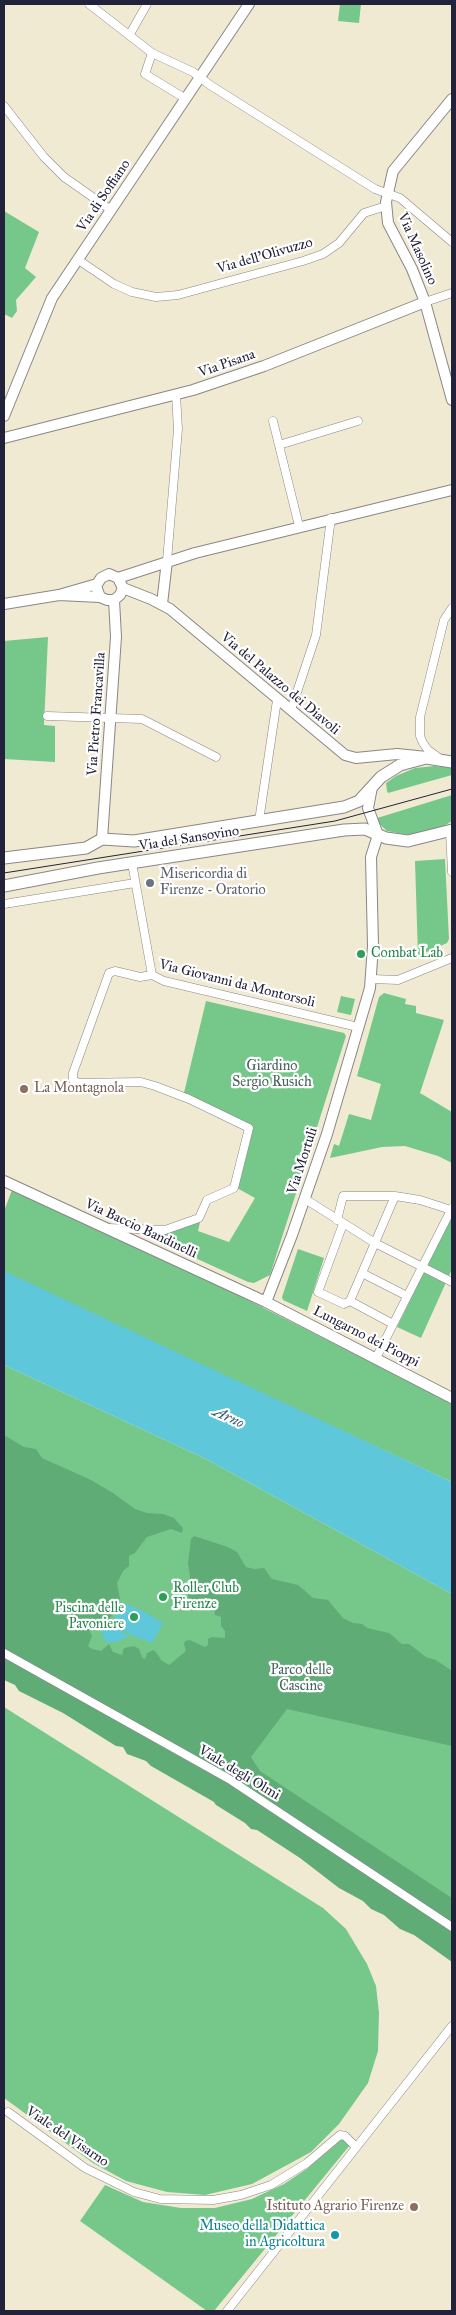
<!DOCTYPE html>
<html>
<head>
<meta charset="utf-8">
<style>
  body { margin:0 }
  #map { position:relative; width:456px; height:2315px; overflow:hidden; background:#f1ead3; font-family:"IM FELL Great Primer",serif }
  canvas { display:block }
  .frame { position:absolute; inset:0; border:5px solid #22223b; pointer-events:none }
</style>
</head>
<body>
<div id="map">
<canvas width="456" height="2315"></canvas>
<div class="frame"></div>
</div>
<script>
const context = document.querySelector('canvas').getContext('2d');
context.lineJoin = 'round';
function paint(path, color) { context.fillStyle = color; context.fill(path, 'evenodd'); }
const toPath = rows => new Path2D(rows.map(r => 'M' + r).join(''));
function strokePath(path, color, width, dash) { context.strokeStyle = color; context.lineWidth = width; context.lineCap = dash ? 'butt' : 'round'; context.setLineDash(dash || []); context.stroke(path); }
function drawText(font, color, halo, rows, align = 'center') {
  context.font = font + ' "IM FELL Great Primer",serif'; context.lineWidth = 4.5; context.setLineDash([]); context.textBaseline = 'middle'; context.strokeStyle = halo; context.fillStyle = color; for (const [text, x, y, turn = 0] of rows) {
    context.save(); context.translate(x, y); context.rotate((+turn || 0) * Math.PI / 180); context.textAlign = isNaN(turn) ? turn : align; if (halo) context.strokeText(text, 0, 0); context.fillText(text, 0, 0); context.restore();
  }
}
paint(toPath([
  [340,4,361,4,359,23,338,21],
  [4,211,39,232,25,268,36,277,16,300,17,311,12,318,4,314],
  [48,637,44,725,55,726,55,762,4,759,4,641],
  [435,766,452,768,452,775,388,793,387,791,386,783,396,776,415,768],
  [452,795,452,821,441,828,415,834,403,834,387,831,374,819],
  [445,859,449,939,447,943,418,956,415,861],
  [384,993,406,999,405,1004,416,1006,416,1013,444,1020,420,1093,452,1112,452,1163,438,1156,405,1146,382,1147,330,1158,334,1144,339,1146,349,1114,371,1120,381,1084,357,1076,379,997],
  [341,996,355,999,351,1015,337,1012],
  [206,1001,344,1033,346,1036,270,1275,254,1283,248,1282,160,1242,165,1230,201,1218,198,1231,229,1242,255,1198,237,1188,250,1128,183,1097],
  [12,1190,220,1286,452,1403,452,1482,4,1273,4,1211],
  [452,1215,452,1269,421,1338,397,1327],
  [298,1249,324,1258,307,1311,283,1300,282,1297],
  [4,1365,206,1459,452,1594,452,1957,229,1808,4,1676],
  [4,1707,323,1908,346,1929,367,1964,376,1986,379,2013,378,2051,368,2083,339,2124,311,2152,252,2184,205,2195,167,2192,126,2181,93,2163,4,2098],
  [343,2138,350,2145,214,2311,207,2311,80,2221,105,2185,143,2202,181,2208,215,2208,252,2199,284,2184,308,2168]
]), '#75c88a');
paint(toPath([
  [4,1435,24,1447,36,1449,42,1458,89,1479,113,1493,135,1509,147,1513,163,1514,174,1518,183,1528,182,1533,171,1529,147,1537,135,1553,129,1556,129,1566,123,1571,117,1583,120,1599,117,1602,115,1611,108,1621,93,1624,89,1630,92,1636,88,1646,92,1649,101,1651,109,1644,113,1652,122,1655,124,1648,134,1646,139,1649,142,1657,145,1659,147,1653,153,1650,156,1652,161,1660,169,1665,186,1651,184,1644,185,1641,190,1640,205,1647,208,1645,208,1639,212,1637,225,1638,225,1631,221,1626,221,1617,215,1615,214,1609,212,1606,192,1605,188,1597,190,1576,188,1563,191,1539,194,1536,228,1547,237,1552,246,1567,254,1569,264,1568,272,1579,298,1585,313,1598,328,1600,343,1618,353,1623,362,1624,367,1628,389,1633,402,1644,409,1644,426,1657,436,1660,452,1671,452,1746,287,1709,251,1757,260,1771,452,1898,452,1962,414,1935,400,1929,384,1915,371,1909,363,1901,339,1888,300,1858,257,1830,251,1829,245,1823,216,1805,214,1802,151,1766,146,1761,127,1754,123,1747,116,1746,63,1713,19,1691,15,1685,4,1680]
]), '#60ac76');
paint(toPath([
  [4,1271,452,1482,452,1594,206,1459,4,1365],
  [123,1603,143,1611,163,1623,152,1643,131,1635,112,1623],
  [111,1624,129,1636,116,1642,105,1642,101,1630]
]), '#5ec7d9');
const street = toPath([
  [89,4,152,53,193,72,210,85,375,189,400,198,452,242],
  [130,34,147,4],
  [152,53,145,74,186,99],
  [4,106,44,157,64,177,111,210],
  [77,259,114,284,132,292,156,297,178,295,303,261,323,254,339,243,364,213,386,206],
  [425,302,452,293],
  [273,421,299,526],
  [279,445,358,421],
  [167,561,178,429,176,395],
  [291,710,316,635,331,518],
  [47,716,142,719,216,757],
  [439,758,428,750,423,743,420,736,420,717,444,620,452,608],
  [259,821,277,700],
  [450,831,452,872],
  [132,863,152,975],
  [4,904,135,883],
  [372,979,398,980,452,958],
  [305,1199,375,1243,452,1282],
  [337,1220,343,1196,395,1196,420,1200,451,1210],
  [343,1224,318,1292,344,1304,350,1301,393,1324],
  [107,1228,165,1230,199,1218,207,1200,234,1188,249,1128,189,1099,155,1086,141,1082,79,1083,73,1080,73,1073,109,973,115,971,140,977,152,975,164,981,358,1027],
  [362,1273,407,1296],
  [350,1301,395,1196],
  [376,1358,452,1208],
  [4,1653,229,1779,452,1927],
  [8,2112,85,2168,134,2192,160,2199,213,2200,241,2195,271,2185,307,2163,340,2135,345,2136,356,2147],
  [227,2311,452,2026]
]);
const secondary = toPath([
  [452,99,393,171,386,202,388,223,412,269,425,302,452,400],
  [4,416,52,298,249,4],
  [4,438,193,390,264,366,425,302],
  [118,578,195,553,452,490],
  [123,588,151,599,170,609,345,755,356,758,397,754,427,757],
  [59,595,100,597,107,600,114,600,120,595,123,588,118,578,109,574,101,578,96,586,100,597],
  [4,604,59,595,97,584],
  [162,604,167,561],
  [102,839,116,637,114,600],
  [4,1181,266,1302,452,1398],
  [266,1302,292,1235,327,1134,370,988,373,946,371,857,378,835,368,808,372,787]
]);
const primary = toPath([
  [4,858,86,848,102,839,134,841,344,807,359,801,381,777,400,765,426,758,452,762],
  [4,886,98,868,344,830,365,829,386,838,408,841,452,830]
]);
strokePath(street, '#8a8687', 9);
strokePath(secondary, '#8a8687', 12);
strokePath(primary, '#8a8687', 13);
strokePath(street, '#fff', 8);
strokePath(secondary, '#fff', 10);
strokePath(primary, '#fff', 11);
strokePath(toPath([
  [4,873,335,821,452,789]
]), '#22223b', 1);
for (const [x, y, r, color] of [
  [150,883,5,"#6b7280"],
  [361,954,5,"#2e9e5b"],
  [24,1089,5,"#8d6e63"],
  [163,1597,5,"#2e9e5b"],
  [134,1617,5,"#2e9e5b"],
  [414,2207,5,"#8d6e63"],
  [335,2235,5,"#0f9aa8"]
]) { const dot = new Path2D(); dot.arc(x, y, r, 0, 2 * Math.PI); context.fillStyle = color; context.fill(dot); strokePath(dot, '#fff', 2); }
drawText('14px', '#22223b', '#fff', [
  ["Via di Soffiano",104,196,-56],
  ["Via Masolino",417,249,66],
  ["Via dell'Olivuzzo",265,256,-16],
  ["Via Pisana",227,364,-19],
  ["Via del Palazzo dei Diavoli",280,684,40],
  ["Via Pietro Francavilla",97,714,-86],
  ["Via del Sansovino",189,839,-9],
  ["Via Giovanni da Montorsoli",237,984,14],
  ["Via Mortuli",303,1161,-72],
  ["Via Baccio Bandinelli",141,1229,25],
  ["Lungarno dei Pioppi",366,1337,27],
  ["Viale degli Olmi",239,1773,31],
  ["Viale del Visarno",67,2137,34]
]);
drawText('14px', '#5b616d', '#fff', [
  ["Misericordia di",160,875],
  ["Firenze - Oratorio",160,891]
], 'left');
drawText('14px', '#27864d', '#fff', [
  ["Combat Lab",371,954],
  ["Roller Club",173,1589],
  ["Firenze",173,1605],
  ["Piscina delle",124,1609,"right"],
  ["Pavoniere",124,1625,"right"]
], 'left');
drawText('14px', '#43645b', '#fff', [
  ["Giardino",272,1067],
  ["Sergio Rusich",272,1083],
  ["Parco delle",301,1671],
  ["Cascine",301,1687]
]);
drawText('14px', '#785e54', '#fff', [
  ["La Montagnola",34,1089],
  ["Istituto Agrario Firenze",404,2207,"right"]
], 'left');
drawText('14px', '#0d838f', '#fff', [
  ["Museo della Didattica",325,2227],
  ["in Agricoltura",325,2243]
], 'right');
drawText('italic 15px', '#375c72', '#fff', [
  ["Arno",228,1418,25]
]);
</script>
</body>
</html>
